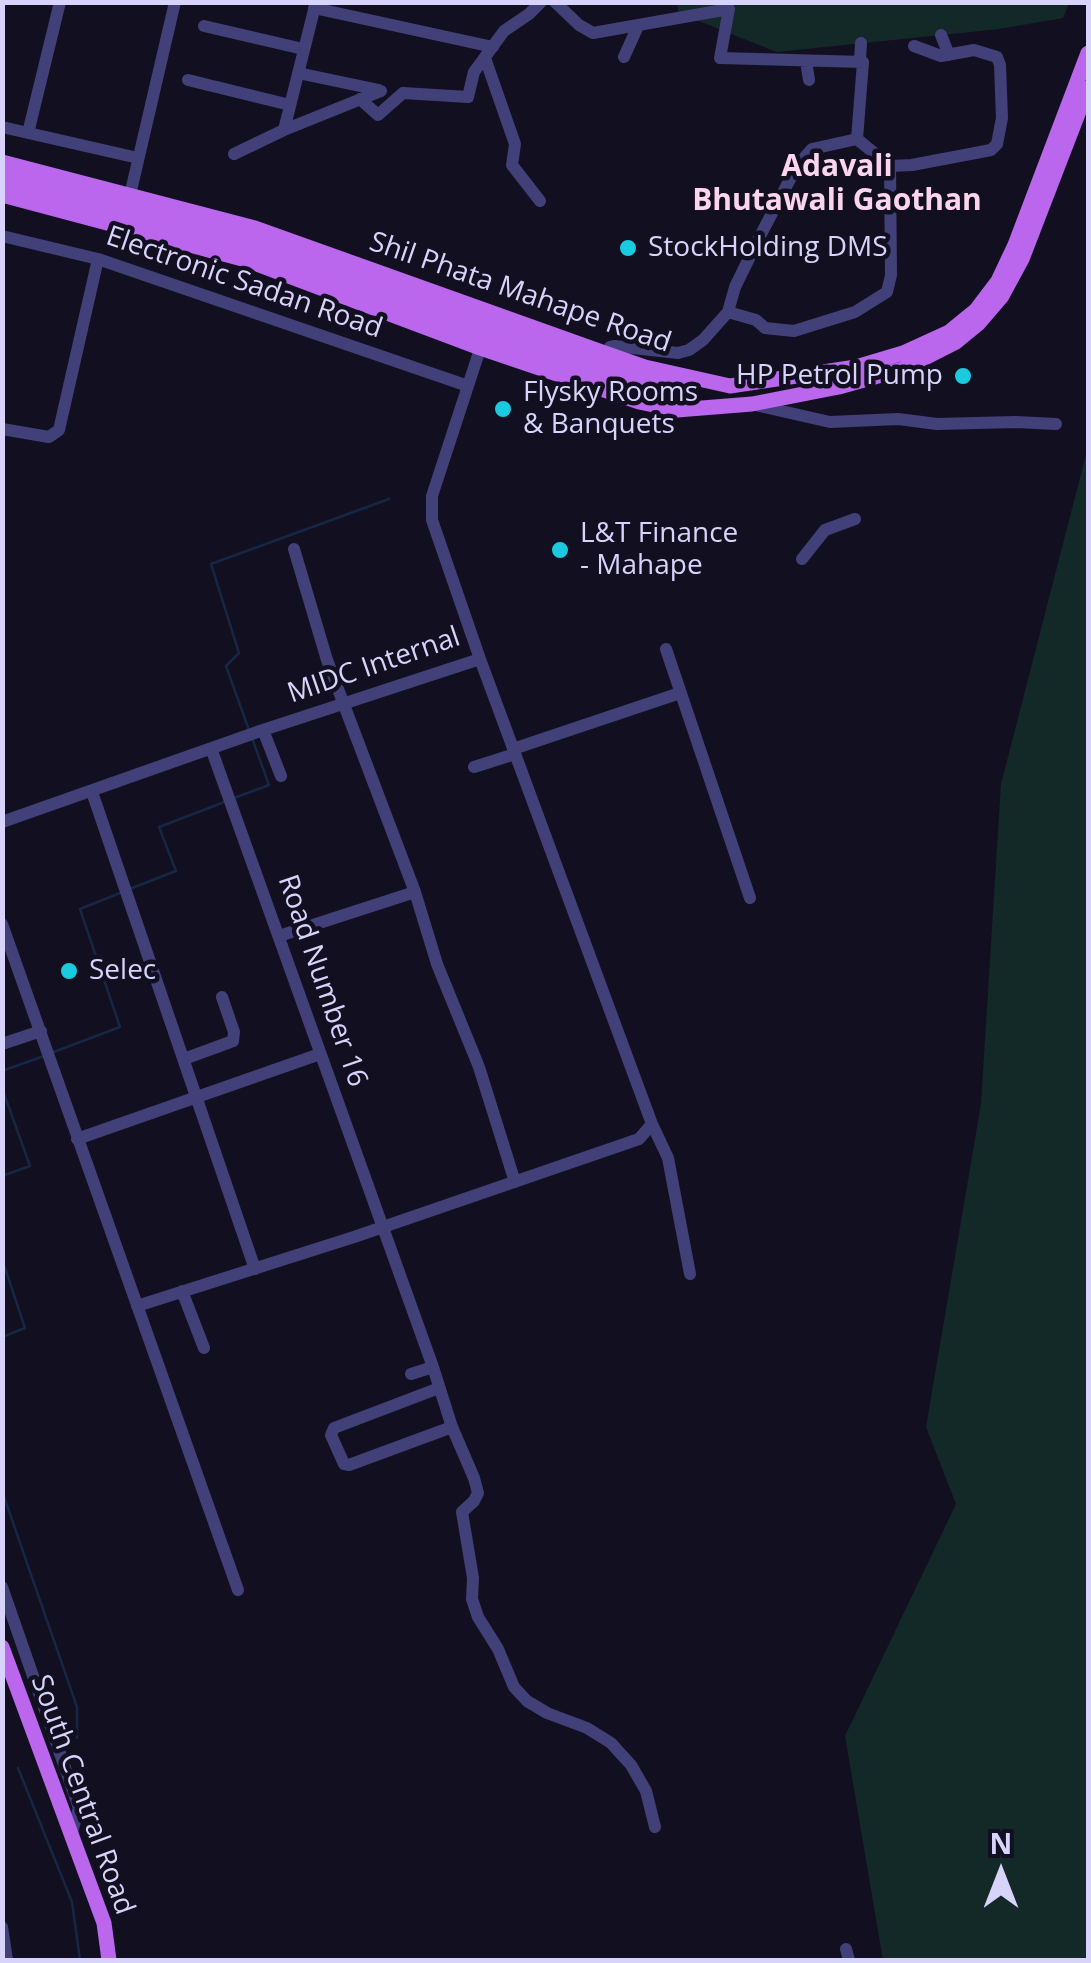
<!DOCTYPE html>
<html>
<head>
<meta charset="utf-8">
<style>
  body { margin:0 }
  #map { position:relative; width:1091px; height:1963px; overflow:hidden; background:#121020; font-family:"Open Sans",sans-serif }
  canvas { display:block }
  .frame { position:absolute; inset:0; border:5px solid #d8d3fa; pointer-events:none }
  .north { position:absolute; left:951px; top:1823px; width:100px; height:100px; -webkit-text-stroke:8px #121020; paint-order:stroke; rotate:0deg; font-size:28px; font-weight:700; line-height:40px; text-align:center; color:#d8d3fa }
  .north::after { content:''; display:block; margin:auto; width:35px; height:45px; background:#d8d3fa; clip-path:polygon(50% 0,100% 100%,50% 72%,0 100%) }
</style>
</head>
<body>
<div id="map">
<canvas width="1091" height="1963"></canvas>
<div class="frame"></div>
<div class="north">N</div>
</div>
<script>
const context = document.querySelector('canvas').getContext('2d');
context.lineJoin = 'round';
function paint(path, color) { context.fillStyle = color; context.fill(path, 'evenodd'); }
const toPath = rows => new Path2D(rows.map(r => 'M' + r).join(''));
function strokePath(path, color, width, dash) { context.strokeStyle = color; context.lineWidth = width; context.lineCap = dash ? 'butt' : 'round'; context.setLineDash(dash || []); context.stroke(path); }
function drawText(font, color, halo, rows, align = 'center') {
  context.font = font + ' "Open Sans",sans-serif'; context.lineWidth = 9; context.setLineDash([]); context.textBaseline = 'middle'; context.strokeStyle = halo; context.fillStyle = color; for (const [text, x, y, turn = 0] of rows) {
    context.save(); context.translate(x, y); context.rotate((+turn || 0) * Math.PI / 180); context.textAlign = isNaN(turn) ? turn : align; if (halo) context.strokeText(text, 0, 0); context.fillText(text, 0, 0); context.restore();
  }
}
paint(toPath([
  [677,3,1069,3,1063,18,999,29,777,52,686,16,679,16],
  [1088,447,1088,1960,883,1960,845,1736,956,1504,926,1427,981,1104,1001,784]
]), '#132928');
strokePath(toPath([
  [249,730,226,666,239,653,211,564,389,499],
  [234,798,269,785,252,738],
  [132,888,176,871,159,827,227,801],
  [51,1053,120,1027,80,909,120,893],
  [2,1071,44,1056],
  [2,1088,30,1166,2,1176],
  [2,1259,25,1328,2,1337],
  [2,1491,77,1707,77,1738],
  [18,1768,72,1902,80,1960]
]), '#152744', 2.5);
strokePath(toPath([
  [555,2,579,25,593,33,729,9,720,58,863,62,857,139],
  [314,8,493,47],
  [204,26,303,49],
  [941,35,949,55],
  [624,57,638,26],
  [485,58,515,144,512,165,540,201],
  [806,61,809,80],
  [860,61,861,43],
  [298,73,379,90],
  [188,80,290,105],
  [360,99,378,115,403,93,468,97,474,72,504,31,529,14,541,2],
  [2,127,138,158],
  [284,130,316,2],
  [28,133,60,2],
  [234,154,284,130,381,91],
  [130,195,175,2],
  [2,236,98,259,468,386],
  [728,312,756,320,765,328,794,331,855,312,887,292,891,275,890,166],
  [602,361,610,347,615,346,678,353,689,350,703,340,728,312,735,287,760,236,797,166,812,149,857,139,890,166,912,165,991,150,997,144,1002,118,1000,65,997,57,974,50,941,56,914,46],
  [755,405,830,422,898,419,937,424,1016,422,1056,424],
  [2,429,49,437,59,430,98,259],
  [294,549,327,660,415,892,437,964,479,1067,515,1182],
  [802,559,825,530,855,519],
  [666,649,750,898],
  [263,730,281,776],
  [513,749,680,693],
  [212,751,433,1367,452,1427,474,1478,478,1493,474,1501,462,1512,473,1578,472,1599,478,1617,498,1649,514,1687,527,1701,547,1713,587,1728,611,1743,631,1765,646,1791,655,1827],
  [474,767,515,754],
  [92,792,255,1269],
  [2,822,263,730,480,659],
  [2,924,238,1590],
  [279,936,415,892],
  [2,1044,41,1031],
  [184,1059,233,1041,234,1032,222,997],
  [652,1124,668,1158,690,1274],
  [77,1139,320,1054],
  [182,1291,204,1348],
  [137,1306,354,1237,639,1139,652,1124,480,659,432,520,432,496,483,340],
  [411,1374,433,1367],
  [439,1388,334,1428,331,1435,344,1464,349,1465,452,1427],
  [2,1587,79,1808,71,1835],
  [2,1927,7,1960],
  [846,1949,849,1960]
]), '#424079', 12);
strokePath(toPath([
  [2,162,255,228,605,353,645,367,730,386,856,367,903,353,949,332,976,310,998,281,1015,245,1088,53],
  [2,195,246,260,480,348,639,402,677,410,752,404,839,387,903,369,956,342,978,324,1002,296,1022,259,1088,88],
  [2,1647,104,1923,109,1960]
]), '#bb67ed', 15);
strokePath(toPath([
  [2,174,252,239,587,360,643,378,680,386],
  [2,185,249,250,584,372,678,397]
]), '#bb67ed', 15);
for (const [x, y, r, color] of [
  [628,248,10,"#1acbdf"],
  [963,376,10,"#1acbdf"],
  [503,409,10,"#1acbdf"],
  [560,550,10,"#1acbdf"],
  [69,971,10,"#1acbdf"]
]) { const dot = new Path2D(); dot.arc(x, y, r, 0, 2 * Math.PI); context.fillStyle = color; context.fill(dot); strokePath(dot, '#121020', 4); }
drawText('28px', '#d8d3fa', '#121020', [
  ["StockHolding DMS",648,248],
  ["HP Petrol Pump",943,376,"right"],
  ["Flysky Rooms",523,393],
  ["& Banquets",523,425],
  ["L&T Finance",580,534],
  ["- Mahape",580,566],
  ["Selec",89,971]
], 'left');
drawText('28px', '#d8d3fa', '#121020', [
  ["Electronic Sadan Road",244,283,19],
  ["Shil Phata Mahape Road",520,293,19],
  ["MIDC Internal",374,666,-19],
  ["Road Number 16",322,981,71],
  ["South Central Road",82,1795,70]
]);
drawText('bold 30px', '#fad5ed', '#121020', [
  ["Adavali",837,167],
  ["Bhutawali Gaothan",837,201]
]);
</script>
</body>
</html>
